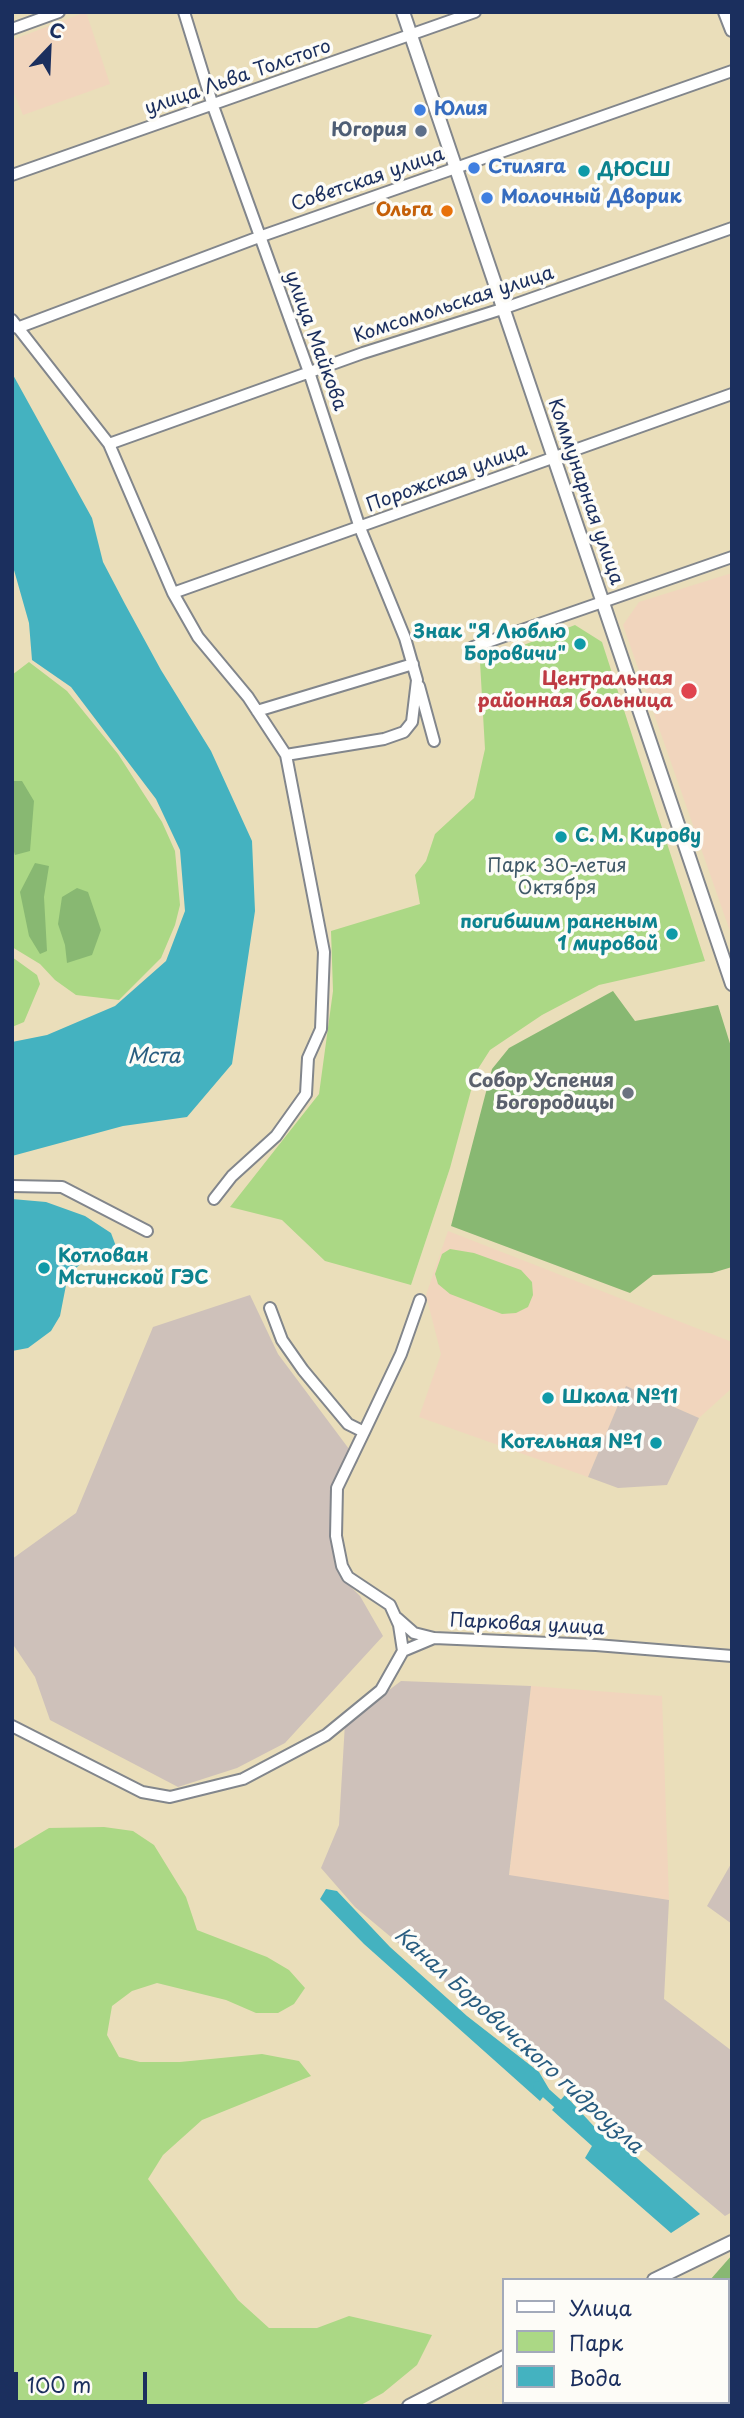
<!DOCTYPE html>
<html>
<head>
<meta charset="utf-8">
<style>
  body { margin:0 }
  #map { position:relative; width:744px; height:2418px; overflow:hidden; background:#eadeba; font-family:"Playpen Sans",sans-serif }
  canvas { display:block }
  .frame { position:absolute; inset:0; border:14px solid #1b2f5e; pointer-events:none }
  .legend { position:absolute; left:502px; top:2278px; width:228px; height:126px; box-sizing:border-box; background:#fdfcf7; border:2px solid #a3aaba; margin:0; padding:9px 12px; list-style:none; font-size:21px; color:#1b2f5e }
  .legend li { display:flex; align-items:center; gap:14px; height:35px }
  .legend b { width:35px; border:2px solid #a3aaba }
  .north { position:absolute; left:14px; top:14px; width:70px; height:70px; -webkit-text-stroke:5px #fdfcf7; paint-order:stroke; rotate:23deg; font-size:19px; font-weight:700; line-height:28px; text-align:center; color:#1b2f5e }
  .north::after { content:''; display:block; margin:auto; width:24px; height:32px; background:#1b2f5e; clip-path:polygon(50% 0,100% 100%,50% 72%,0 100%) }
  .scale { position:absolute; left:14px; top:2372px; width:133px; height:32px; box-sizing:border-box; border:4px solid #1b2f5e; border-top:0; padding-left:9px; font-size:21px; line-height:24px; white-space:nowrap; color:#1b2f5e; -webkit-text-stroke:5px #fdfcf7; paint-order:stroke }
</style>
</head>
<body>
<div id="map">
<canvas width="744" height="2418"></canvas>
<div class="frame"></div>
<ul class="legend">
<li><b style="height:9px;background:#fff"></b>Улица</li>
<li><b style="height:19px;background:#abd885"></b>Парк</li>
<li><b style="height:19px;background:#44b2c0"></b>Вода</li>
</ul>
<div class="north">С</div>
<div class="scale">100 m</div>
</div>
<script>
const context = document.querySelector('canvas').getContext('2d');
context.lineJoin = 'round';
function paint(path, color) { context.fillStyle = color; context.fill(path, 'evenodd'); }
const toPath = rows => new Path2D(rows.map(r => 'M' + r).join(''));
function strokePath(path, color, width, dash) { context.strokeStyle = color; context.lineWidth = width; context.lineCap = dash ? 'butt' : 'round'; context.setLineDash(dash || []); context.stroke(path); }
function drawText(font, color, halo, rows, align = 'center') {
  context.font = font + ' "Playpen Sans",sans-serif'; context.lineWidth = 7; context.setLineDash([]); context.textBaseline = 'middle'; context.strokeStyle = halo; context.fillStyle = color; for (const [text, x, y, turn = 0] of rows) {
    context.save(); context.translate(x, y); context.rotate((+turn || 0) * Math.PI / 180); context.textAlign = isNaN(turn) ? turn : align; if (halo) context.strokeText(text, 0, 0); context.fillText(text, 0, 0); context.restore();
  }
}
paint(toPath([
  [86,12,110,84,23,115,12,88,12,40],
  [732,573,732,937,623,625,639,602],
  [448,1231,732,1342,732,1388,699,1418,626,1387,588,1477,419,1417,441,1354,426,1295],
  [531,1686,662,1696,669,1900,509,1876]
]), '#f1d5bd');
paint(toPath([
  [250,1295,278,1354,358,1461,333,1506,343,1579,360,1596,383,1636,285,1743,237,1768,178,1787,50,1720,35,1677,12,1643,12,1559,76,1513,153,1327],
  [626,1386,699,1418,667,1485,618,1488,588,1477],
  [401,1681,531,1686,509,1875,669,1900,664,1999,732,2051,732,2212,725,2216,355,1907,321,1868,339,1825,345,1723],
  [732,1862,732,1924,707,1906]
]), '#cec1ba');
paint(toPath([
  [575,625,602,642,705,961,599,985,542,1015,490,1050,476,1072,450,1168,411,1285,325,1261,282,1220,230,1207,319,1094,333,991,331,931,420,904,415,875,426,861,435,834,474,798,485,749,480,662],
  [29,662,67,691,118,754,162,822,175,851,180,905,175,925,161,958,119,1000,76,995,55,980,40,964,12,947,12,847,16,855,22,781,12,781,12,675],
  [12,957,37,975,40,984,24,1022,12,1027],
  [450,1249,474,1253,521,1270,532,1282,533,1295,528,1307,516,1313,502,1314,450,1294,438,1284,435,1274,442,1254],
  [104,1827,133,1831,154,1845,186,1897,197,1930,267,1957,289,1970,305,1988,294,2004,278,2013,256,2013,226,2000,157,1983,132,1991,112,2006,107,2035,119,2057,140,2062,180,2062,262,2054,299,2061,311,2076,202,2120,163,2155,148,2179,238,2300,269,2328,317,2328,349,2316,432,2335,417,2365,383,2393,359,2406,12,2406,12,1850,49,1828],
  [728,2388,732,2406,585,2406,580,2402,728,2402]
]), '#abd885');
paint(toPath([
  [12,781,22,781,34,801,30,851,15,855,12,846],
  [35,863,49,866,44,897,47,951,40,954,29,936,20,892],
  [77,888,88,892,101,930,92,955,67,963,65,945,58,924,62,897],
  [613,991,635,1021,718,1005,732,1050,732,1267,712,1273,653,1275,630,1293,451,1226,492,1069,509,1048],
  [732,2255,732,2339,728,2334,728,2280,710,2280]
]), '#88b872');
paint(toPath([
  [12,373,92,518,103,562,125,604,161,670,211,751,252,841,255,911,232,1064,187,1117,123,1126,12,1156,12,1042,47,1035,115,1006,166,961,185,911,180,850,156,799,71,687,32,660,29,623,12,563],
  [12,1199,46,1202,85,1216,111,1233,117,1249,84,1261,68,1275,60,1316,51,1331,28,1348,12,1351],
  [326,1889,337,1891,390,1947,467,2016,539,2072,549,2089,540,2101,364,1944,320,1899],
  [565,2095,601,2134,619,2142,700,2214,671,2233,585,2158,592,2146,552,2110]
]), '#44b2c0');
strokePath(toPath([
  [538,2086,566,2111]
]), '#44b2c0', 10);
const minor = toPath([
  [184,12,213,106,309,372,360,528,405,638,417,680,412,722,404,732,384,739,286,755],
  [12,29,59,12],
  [12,175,475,12],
  [12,320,109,444,173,593,198,637,248,697,286,755,324,952,321,1029,308,1058,306,1094,276,1136,232,1176,214,1199],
  [17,328,259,237,732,71],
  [109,444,363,353,502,309,732,228],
  [173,593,732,394],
  [473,647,732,557],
  [419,686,434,741],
  [257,711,413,664],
  [12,1186,62,1187,147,1231],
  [270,1308,282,1340,303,1370,348,1424,364,1432,337,1488,336,1536,342,1566,348,1577,390,1605,399,1625,403,1651],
  [364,1432,401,1354,420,1300],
  [397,1618,414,1633,434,1638],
  [12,1726,142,1792,170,1797,243,1779,326,1735,381,1690,403,1651,434,1638,596,1645,732,1656]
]);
const major = toPath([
  [403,12,732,984],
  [725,12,732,30],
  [654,2280,732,2242],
  [409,2406,504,2357]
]);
strokePath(minor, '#82868c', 14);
strokePath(major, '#82868c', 16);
strokePath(minor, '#fff', 10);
strokePath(major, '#fff', 12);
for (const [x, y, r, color] of [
  [420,110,7,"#3f7fe0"],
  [421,131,7,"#5c6f8a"],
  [474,168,7,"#3f7fe0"],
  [584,171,7,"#0f9aa8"],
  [487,198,7,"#3f7fe0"],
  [447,211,7,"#e8710a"],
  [580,644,7,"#0f9aa8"],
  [689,691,9,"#e0444e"],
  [561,837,7,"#0f9aa8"],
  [672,934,7,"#0f9aa8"],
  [628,1093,7,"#6b7280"],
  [44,1268,7,"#0f9aa8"],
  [548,1398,7,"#0f9aa8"],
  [656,1443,7,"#0f9aa8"]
]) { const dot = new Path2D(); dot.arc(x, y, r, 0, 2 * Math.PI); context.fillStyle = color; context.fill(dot); strokePath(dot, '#fdfcf7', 2.5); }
drawText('19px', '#1b2f5e', '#fdfcf7', [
  ["улица Льва Толстого",238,78,-19],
  ["Советская улица",368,180,-19],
  ["Комсомольская улица",454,305,-18],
  ["улица Майкова",315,341,70],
  ["Порожская улица",447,478,-20],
  ["Коммунарная улица",585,492,71],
  ["Парковая улица",527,1625,3]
]);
drawText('bold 19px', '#366cbe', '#fdfcf7', [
  ["Юлия",434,110],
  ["Стиляга",488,168],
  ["Молочный Дворик",501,198]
], 'left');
drawText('bold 19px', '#4e5e75', '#fdfcf7', [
  ["Югория",407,131]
], 'right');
drawText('bold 19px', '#0d838f', '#fdfcf7', [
  ["ДЮСШ",598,171],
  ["Знак \"Я Люблю",566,633,"right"],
  ["Боровичи\"",566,655,"right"],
  ["С. М. Кирову",575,837],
  ["погибшим раненым",658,923,"right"],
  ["1 мировой",658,945,"right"],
  ["Котлован",58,1257],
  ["Мстинской ГЭС",58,1279],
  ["Школа №11",562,1398],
  ["Котельная №1",642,1443,"right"]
], 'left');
drawText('bold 19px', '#c56008', '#fdfcf7', [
  ["Ольга",433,211]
], 'right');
drawText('bold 19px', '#be3a42', '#fdfcf7', [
  ["Центральная",673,680],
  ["районная больница",673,702]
], 'right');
drawText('19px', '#3f5968', '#fdfcf7', [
  ["Парк 30-летия",557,867],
  ["Октября",557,889]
]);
drawText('bold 19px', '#5b616d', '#fdfcf7', [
  ["Собор Успения",614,1082],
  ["Богородицы",614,1104]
], 'right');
drawText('italic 21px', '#295d80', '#fdfcf7', [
  ["Мста",154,1057],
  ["Канал Боровичского гидроузла",518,2041,42]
]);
</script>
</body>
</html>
